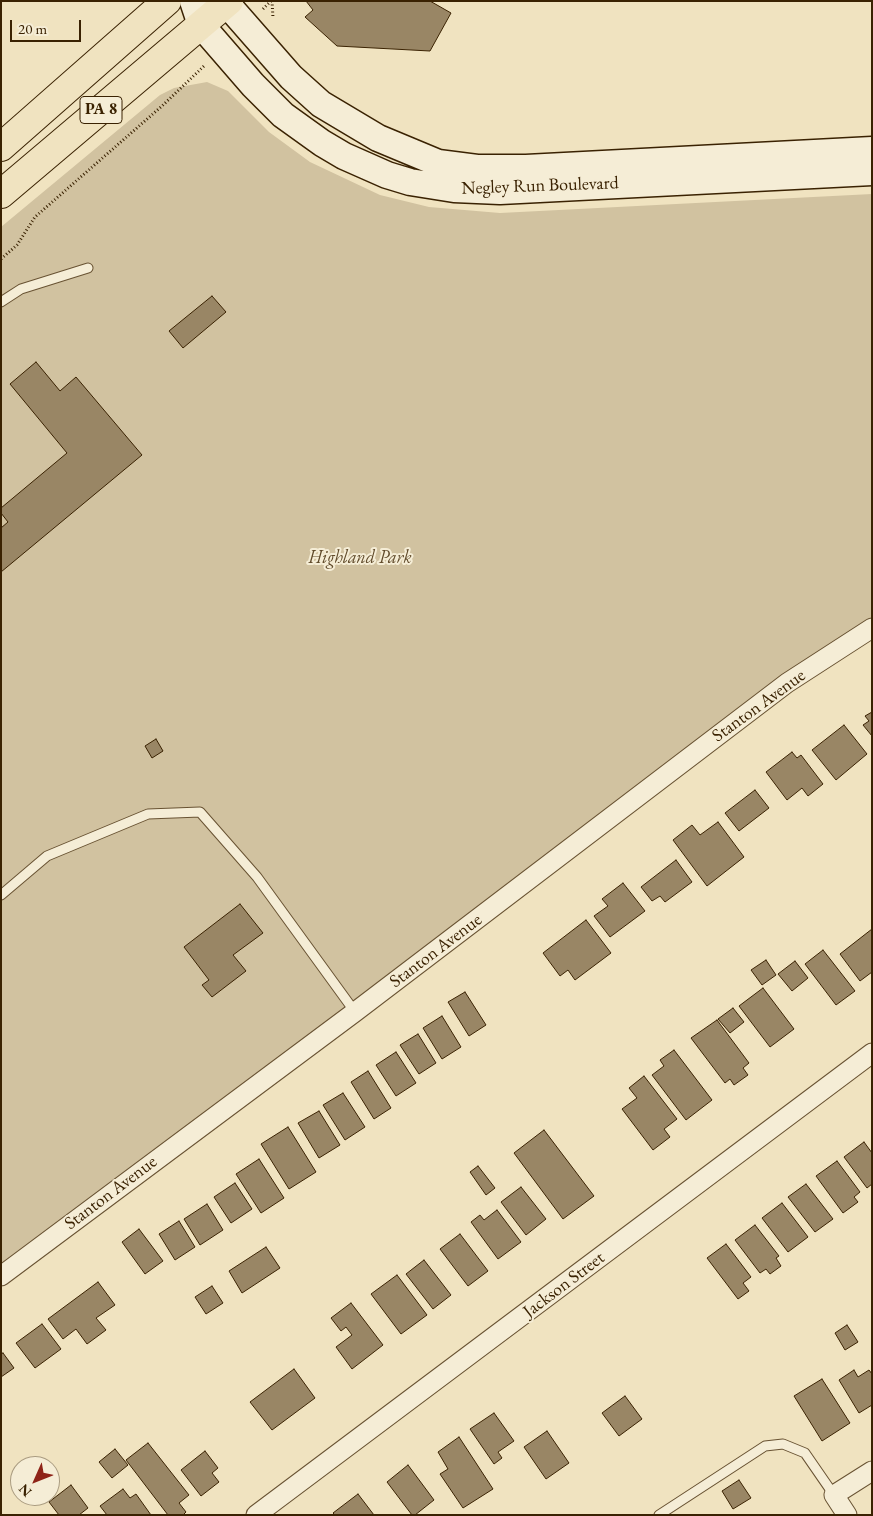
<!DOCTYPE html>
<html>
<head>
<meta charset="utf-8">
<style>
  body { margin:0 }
  #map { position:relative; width:873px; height:1516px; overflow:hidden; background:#f0e3c0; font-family:"EB Garamond",serif }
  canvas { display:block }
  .frame { position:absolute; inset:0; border:2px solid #3a2202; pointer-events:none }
  .north { position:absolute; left:10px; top:1456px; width:50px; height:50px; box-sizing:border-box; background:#f5edd6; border:1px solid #aa9c81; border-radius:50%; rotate:226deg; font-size:14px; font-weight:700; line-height:20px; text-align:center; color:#3a2202 }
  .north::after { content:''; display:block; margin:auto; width:18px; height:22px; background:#8f2418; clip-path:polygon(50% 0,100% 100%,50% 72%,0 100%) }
  .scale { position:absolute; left:10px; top:20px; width:71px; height:22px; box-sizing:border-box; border:2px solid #3a2202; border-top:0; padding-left:6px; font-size:15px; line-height:18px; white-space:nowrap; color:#3a2202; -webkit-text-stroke:4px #f5edd6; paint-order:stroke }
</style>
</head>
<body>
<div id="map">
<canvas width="873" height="1516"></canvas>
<div class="frame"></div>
<div class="north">N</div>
<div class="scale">20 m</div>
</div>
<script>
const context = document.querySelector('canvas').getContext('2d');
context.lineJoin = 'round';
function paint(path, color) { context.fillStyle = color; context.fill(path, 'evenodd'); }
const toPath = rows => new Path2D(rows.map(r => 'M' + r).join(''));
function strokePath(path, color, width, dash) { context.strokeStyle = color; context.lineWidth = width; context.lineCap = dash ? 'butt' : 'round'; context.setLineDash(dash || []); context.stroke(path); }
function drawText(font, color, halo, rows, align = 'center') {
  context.font = font + ' "EB Garamond",serif'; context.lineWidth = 4; context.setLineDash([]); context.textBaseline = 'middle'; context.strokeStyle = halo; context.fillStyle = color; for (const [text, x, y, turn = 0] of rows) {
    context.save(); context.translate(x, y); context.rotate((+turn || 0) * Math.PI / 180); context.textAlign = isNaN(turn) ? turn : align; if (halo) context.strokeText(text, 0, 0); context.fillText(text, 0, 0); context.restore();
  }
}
paint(toPath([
  [207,82,228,91,269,132,310,162,380,195,429,207,500,213,872,194,872,628,1,1276,1,227,160,95,174,88]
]), '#d1c2a0');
const building = toPath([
  [306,1,430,1,451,13,430,51,337,46,305,17,313,10,306,1],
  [212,296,226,312,183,348,169,331,212,296],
  [36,362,60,391,76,377,142,455,1,572,1,528,8,522,1,513,1,508,67,453,10,384,36,362],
  [872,712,872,736,863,725,869,721,865,716,872,712],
  [844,725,867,754,836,780,812,750,844,725],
  [156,739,163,751,152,758,145,746,156,739],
  [792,752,797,758,801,755,823,784,808,796,802,788,787,800,766,772,792,752],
  [755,790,769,808,739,831,725,813,755,790],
  [718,822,744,857,707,886,673,840,692,825,700,835,718,822],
  [676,860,692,882,665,902,660,896,652,901,641,887,676,860],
  [623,883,645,911,610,937,594,916,608,906,602,899,623,883],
  [240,904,263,933,233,955,246,971,212,997,202,985,209,980,184,947,240,904],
  [586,920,611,953,575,980,568,970,560,976,543,953,586,920],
  [872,929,872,972,860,981,840,954,872,929],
  [823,950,855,991,836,1005,805,964,823,950],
  [766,960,776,975,762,985,751,970,766,960],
  [795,961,808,978,792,991,778,974,795,961],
  [763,988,794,1029,770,1047,739,1006,763,988],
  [465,992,486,1025,469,1036,448,1002,465,992],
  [733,1008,744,1022,730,1033,718,1019,733,1008],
  [442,1016,461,1047,442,1059,423,1028,442,1016],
  [717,1020,749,1063,743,1068,748,1075,734,1085,730,1079,725,1083,691,1038,717,1020],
  [418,1034,436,1063,419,1074,400,1045,418,1034],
  [674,1050,712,1100,686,1120,652,1075,664,1066,660,1060,674,1050],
  [396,1052,416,1083,396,1096,376,1065,396,1052],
  [368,1071,391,1108,374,1119,351,1082,368,1071],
  [644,1076,677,1119,664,1129,670,1137,653,1150,622,1109,637,1098,629,1088,644,1076],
  [343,1093,365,1127,345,1140,323,1105,343,1093],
  [319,1111,340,1145,319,1158,298,1123,319,1111],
  [288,1127,316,1172,289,1189,261,1144,288,1127],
  [544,1130,594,1196,563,1219,514,1153,544,1130],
  [864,1142,872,1153,872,1184,867,1188,844,1157,864,1142],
  [259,1159,284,1198,261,1213,236,1174,259,1159],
  [837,1161,860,1192,854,1197,858,1202,843,1213,816,1176,837,1161],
  [478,1166,495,1188,486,1195,470,1172,478,1166],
  [235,1183,252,1209,231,1223,214,1197,235,1183],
  [806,1184,833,1219,815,1232,788,1197,806,1184],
  [521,1187,546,1219,526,1235,501,1202,521,1187],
  [782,1203,808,1237,788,1252,762,1218,782,1203],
  [207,1204,223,1230,200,1245,184,1219,207,1204],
  [497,1210,521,1242,498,1259,471,1222,480,1215,484,1220,497,1210],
  [179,1221,195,1247,175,1260,159,1234,179,1221],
  [755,1225,779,1256,776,1258,781,1266,770,1274,766,1269,760,1273,735,1240,755,1225],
  [139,1229,163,1261,145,1274,122,1242,139,1229],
  [460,1234,488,1271,468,1286,440,1249,460,1234],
  [726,1244,751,1277,743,1283,749,1291,738,1299,707,1258,726,1244],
  [266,1247,280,1268,242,1293,229,1271,266,1247],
  [424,1260,451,1295,433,1309,406,1274,424,1260],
  [397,1275,427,1315,401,1334,371,1294,397,1275],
  [98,1282,115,1305,96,1318,106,1330,87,1344,76,1329,63,1339,48,1319,98,1282],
  [212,1286,223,1303,206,1314,195,1297,212,1286],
  [351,1303,383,1345,352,1369,336,1347,352,1335,346,1327,341,1331,331,1318,351,1303],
  [42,1324,61,1349,35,1368,16,1343,42,1324],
  [847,1325,858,1342,845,1350,835,1333,847,1325],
  [3,1353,14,1368,1,1377,1,1354,3,1353],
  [294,1369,315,1398,272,1430,250,1402,294,1369],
  [854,1370,858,1377,869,1370,872,1374,872,1405,859,1413,839,1380,854,1370],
  [822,1379,850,1423,822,1441,794,1396,822,1379],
  [625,1396,642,1419,619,1436,602,1413,625,1396],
  [494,1413,514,1441,498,1452,502,1458,494,1464,470,1429,494,1413],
  [547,1431,569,1463,546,1479,524,1447,547,1431],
  [459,1437,493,1489,463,1508,440,1474,448,1469,438,1452,459,1437],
  [148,1443,189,1495,179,1503,186,1512,183,1515,168,1515,126,1460,148,1443],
  [115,1449,128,1465,112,1478,99,1462,115,1449],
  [205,1451,218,1468,212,1473,219,1482,201,1496,181,1470,205,1451],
  [408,1465,434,1500,415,1515,412,1515,387,1482,408,1465],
  [739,1480,751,1498,733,1509,722,1491,739,1480],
  [71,1485,88,1508,79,1515,59,1515,49,1502,71,1485],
  [123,1489,130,1498,136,1494,151,1515,107,1515,100,1506,123,1489],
  [358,1494,374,1515,335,1515,333,1513,358,1494]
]);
paint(building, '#998665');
strokePath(building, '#3a2202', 1);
const service = toPath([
  [1,302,21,289,88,268],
  [1,895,47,856,148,814,200,812,257,877,355,1012],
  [659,1515,765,1446,783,1444,805,1453,834,1495]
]);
const minor = toPath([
  [1,1276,355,1012,787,683,872,628],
  [256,1515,872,1053],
  [847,1515,834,1495,872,1471]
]);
const secondary = toPath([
  [193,1,201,25,253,85,283,115,322,143,344,156,387,175,410,182,454,189,500,191,872,172],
  [222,1,227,4,291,77,321,104,378,138,438,163,477,168,526,168,872,150]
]);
const trunk = toPath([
  [1,147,167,1],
  [1,194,229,1]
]);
strokePath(service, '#685232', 11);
strokePath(minor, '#685232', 21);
strokePath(secondary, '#3a2202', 29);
strokePath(trunk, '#3a2202', 30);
strokePath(toPath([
  [272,1,273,18],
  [263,9,271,1],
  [1,259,17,245,35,217,162,106,204,66]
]), '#3a2202', 3, [1, 2.5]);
strokePath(service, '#f5edd6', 9);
strokePath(minor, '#f5edd6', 19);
strokePath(secondary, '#f5edd6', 26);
strokePath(trunk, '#f0e3c0', 28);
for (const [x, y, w] of [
  [101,110,42]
]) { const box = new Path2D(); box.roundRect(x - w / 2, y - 13.5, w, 27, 4); context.fillStyle = '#f5edd6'; context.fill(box); strokePath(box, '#3a2202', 1); }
drawText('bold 16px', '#3a2202', null, [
  ["PA 8",101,110]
]);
drawText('18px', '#3a2202', '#f5edd6', [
  ["Negley Run Boulevard",540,186,-2],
  ["Stanton Avenue",759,706,-36],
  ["Stanton Avenue",436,951,-37],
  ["Stanton Avenue",111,1193,-37],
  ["Jackson Street",564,1285,-37]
]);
drawText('italic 18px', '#604a2a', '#f5edd6', [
  ["Highland Park",360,558]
]);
</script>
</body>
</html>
